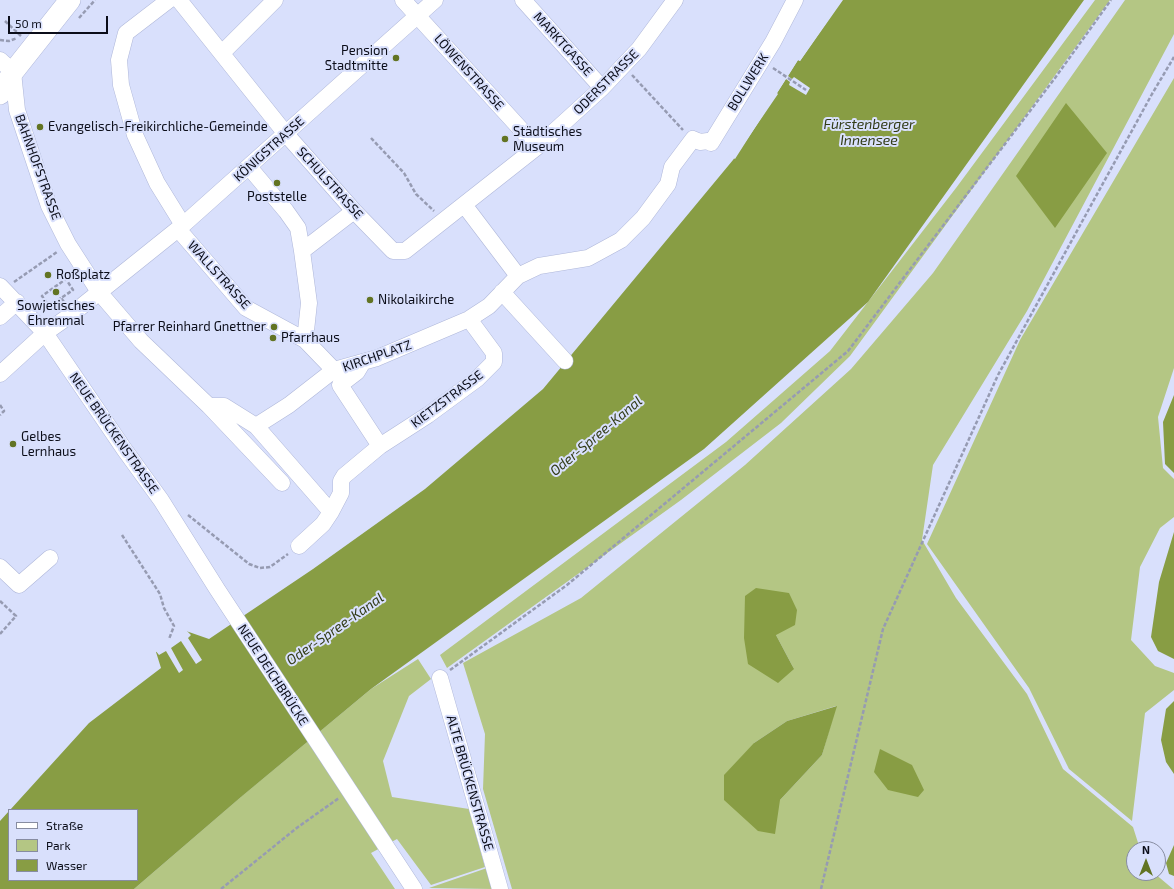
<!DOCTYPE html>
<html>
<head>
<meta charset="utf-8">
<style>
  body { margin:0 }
  #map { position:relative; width:1174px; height:889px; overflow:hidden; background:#d9e0fc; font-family:"Exo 2",sans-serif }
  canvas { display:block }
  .legend { position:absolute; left:8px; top:809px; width:130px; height:72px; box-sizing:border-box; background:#d9e0fc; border:1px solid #878ca1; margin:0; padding:5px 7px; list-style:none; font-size:12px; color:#0b0d19 }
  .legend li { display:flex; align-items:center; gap:8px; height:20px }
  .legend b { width:20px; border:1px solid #878ca1 }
  .north { position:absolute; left:1126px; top:841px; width:40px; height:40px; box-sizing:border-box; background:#d9e0fc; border:1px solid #878ca1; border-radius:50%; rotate:0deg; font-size:11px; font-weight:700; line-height:16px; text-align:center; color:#0b0d19 }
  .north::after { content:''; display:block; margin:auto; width:14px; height:18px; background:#627423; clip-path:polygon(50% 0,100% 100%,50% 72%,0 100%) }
  .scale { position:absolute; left:8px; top:16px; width:100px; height:18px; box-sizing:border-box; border:2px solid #0b0d19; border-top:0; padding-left:5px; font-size:12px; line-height:14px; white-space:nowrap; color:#0b0d19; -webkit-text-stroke:3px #d9e0fc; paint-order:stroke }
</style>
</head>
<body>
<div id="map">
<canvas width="1174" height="889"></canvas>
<ul class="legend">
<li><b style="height:5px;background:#fff"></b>Straße</li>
<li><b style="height:11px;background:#b4c684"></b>Park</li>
<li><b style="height:11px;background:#889d44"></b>Wasser</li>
</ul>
<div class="north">N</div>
<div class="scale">50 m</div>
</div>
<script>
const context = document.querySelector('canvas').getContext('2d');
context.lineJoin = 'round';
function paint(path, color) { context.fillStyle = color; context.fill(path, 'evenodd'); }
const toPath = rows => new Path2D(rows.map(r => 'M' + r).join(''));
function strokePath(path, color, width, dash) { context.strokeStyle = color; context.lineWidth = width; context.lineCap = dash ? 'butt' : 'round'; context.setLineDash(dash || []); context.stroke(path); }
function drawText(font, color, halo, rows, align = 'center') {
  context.font = font + ' "Exo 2",sans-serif'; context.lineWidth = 4; context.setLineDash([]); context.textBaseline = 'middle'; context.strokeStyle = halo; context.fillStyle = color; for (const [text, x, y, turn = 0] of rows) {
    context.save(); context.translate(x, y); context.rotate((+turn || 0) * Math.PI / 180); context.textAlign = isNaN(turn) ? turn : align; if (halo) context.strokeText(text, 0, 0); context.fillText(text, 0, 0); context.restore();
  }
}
paint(toPath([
  [1095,0,1110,0,850,356,781,423,681,500,447,668,440,655,726,442,830,351,956,188],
  [1125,0,1174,0,1174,34,1027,311,933,465,922,540,956,598,1027,694,1063,769,1133,827,1140,849,1134,849,1134,873,1154,873,1173,889,512,889,483,789,485,734,463,663,581,598,745,465,851,369,933,273],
  [745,596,776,635,794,669],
  [836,706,822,755,780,800,754,743,787,721],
  [1174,78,1174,368,1158,417,1163,468,1174,479,1174,517,1160,528,1140,567,1131,640,1155,666,1174,673,1174,690,1145,713,1132,821,1069,769,1029,688,927,544,1020,340],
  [418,659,431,679,409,696,383,761,392,797,469,809,485,867,431,885,397,839,371,853,395,889,134,889,242,796,371,689],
  [487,868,493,889,429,888]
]), '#b4c684');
paint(toPath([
  [843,0,1084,0,868,302,704,449,371,689,241,797,134,889,0,889,0,821,9,811,9,880,137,880,137,810,10,810,89,723,161,668,156,652,186,631,209,639,313,569,425,489,543,389,733,160,778,94,777,93,798,60,800,61],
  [1066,103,1107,153,1055,228,1016,176],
  [1174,395,1174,473,1165,464,1163,422],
  [1174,532,1174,659,1158,651,1151,637,1159,582],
  [756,588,789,593,797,610,795,625,776,635,794,669,778,683,748,664,744,638,745,596],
  [1174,701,1174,774,1166,762,1161,740,1166,709],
  [837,706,822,755,780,800,775,834,758,831,724,800,724,775,754,743,787,721],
  [880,749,912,765,924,790,918,797,888,790,874,772],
  [1174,845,1174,876,1169,874,1166,863]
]), '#889d44');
paint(toPath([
  [840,0,842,0,800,61,798,60,788,76,792,79,794,77,810,88,806,95,789,85,790,82,786,79,735,159,732,157,775,94,775,92,796,59,800,59],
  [186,630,191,635,188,638,202,660,196,664,181,641,171,648,183,670,179,673,166,651,159,655,155,650]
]), '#d9e0fc');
const minor = toPath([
  [169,0,126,33,119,60,121,85,135,135,157,183,183,225],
  [179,0,286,134,354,211,393,251,405,251,537,147,602,88,639,49,675,0],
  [403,0,537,147],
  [523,0,602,88],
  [222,53,275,0],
  [0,60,13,72,17,110,49,206,68,244,99,292,141,341,209,406,282,483],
  [249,167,286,211,298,228,302,251],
  [465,206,518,276],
  [178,229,246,308,305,340],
  [0,286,45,333,124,449,161,500,217,589,414,889],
  [502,292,565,361],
  [0,317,17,302],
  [363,362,357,372,340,385,380,446],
  [334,370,305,340,309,303,302,251,354,211],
  [0,374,45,333,72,314,183,225,435,0],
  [209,406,224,406,256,426,331,512],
  [256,426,289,405,334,370,377,358,469,319,489,306,518,276,539,266,588,258,621,240,643,218,668,184,672,167,693,139,700,142,708,141,711,143,773,42,795,0],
  [299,546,323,524,331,512,341,493,341,481,344,476,380,446,428,415,477,379,494,362,494,353,469,319],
  [0,567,19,585,50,558],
  [440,678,500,889]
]);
const major = toPath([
  [0,94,13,72,70,0]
]);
strokePath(minor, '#afb7d9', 17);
strokePath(major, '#afb7d9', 22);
strokePath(toPath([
  [79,18,95,0],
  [5,21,21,36],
  [0,40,9,41,17,38],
  [773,68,806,90],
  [632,75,683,130],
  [371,138,404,173,416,194,434,211],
  [14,282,57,252],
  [61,298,49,306,42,296,66,279,73,290,61,298,64,302],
  [0,405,4,411,0,415],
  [188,515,249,564,260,568,270,567,288,554],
  [122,535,160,594,164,608,174,626,169,639],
  [0,601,16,616,0,634],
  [450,670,567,585,848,351,1055,78,1111,0],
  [221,889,298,827,339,798],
  [821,889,883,629,998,375,1152,94,1174,57]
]), '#969bb2', 2.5, [4, 2]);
strokePath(minor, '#fff', 16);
strokePath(major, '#fff', 21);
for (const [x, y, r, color] of [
  [396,58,4,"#627423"],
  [40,127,4,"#627423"],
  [505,139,4,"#627423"],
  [277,183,4,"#627423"],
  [48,275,4,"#627423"],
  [56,292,4,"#627423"],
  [370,300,4,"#627423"],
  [274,327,4,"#627423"],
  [273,338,4,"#627423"],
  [13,444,4,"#627423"]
]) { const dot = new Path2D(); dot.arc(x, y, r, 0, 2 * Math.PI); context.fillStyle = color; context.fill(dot); strokePath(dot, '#d9e0fc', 1.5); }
drawText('13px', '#0b0d19', '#d9e0fc', [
  ["MARKTGASSE",563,44,48],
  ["LÖWENSTRASSE",469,72,48],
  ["ODERSTRASSE",606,82,-45],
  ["BOLLWERK",748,82,-58],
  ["KÖNIGSTRASSE",269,149,-42],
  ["BAHNHOFSTRASSE",38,167,70],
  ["SCHULSTRASSE",330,183,48],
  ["WALLSTRASSE",219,275,48],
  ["KIRCHPLATZ",377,356,-19],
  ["KIETZSTRASSE",447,399,-37],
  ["NEUE BRÜCKENSTRASSE",114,433,55],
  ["NEUE DEICHBRÜCKE",273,675,57],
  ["ALTE BRÜCKENSTRASSE",470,783,74]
]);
drawText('13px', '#0b0d19', '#d9e0fc', [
  ["Pension",388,51,"right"],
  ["Stadtmitte",388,66,"right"],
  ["Evangelisch-Freikirchliche-Gemeinde",48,127],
  ["Städtisches",513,132],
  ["Museum",513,147],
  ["Poststelle",277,197,"center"],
  ["Roßplatz",56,275],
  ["Nikolaikirche",378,300],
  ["Sowjetisches",56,306,"center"],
  ["Ehrenmal",56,321,"center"],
  ["Pfarrer Reinhard Gnettner",266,327,"right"],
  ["Pfarrhaus",281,338],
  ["Gelbes",21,437],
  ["Lernhaus",21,452]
], 'left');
drawText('italic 14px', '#323b16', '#d9e0fc', [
  ["Fürstenberger",869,124],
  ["Innensee",869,140],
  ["Oder-Spree-Kanal",596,436,-40],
  ["Oder-Spree-Kanal",335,629,-35]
]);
</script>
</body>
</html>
